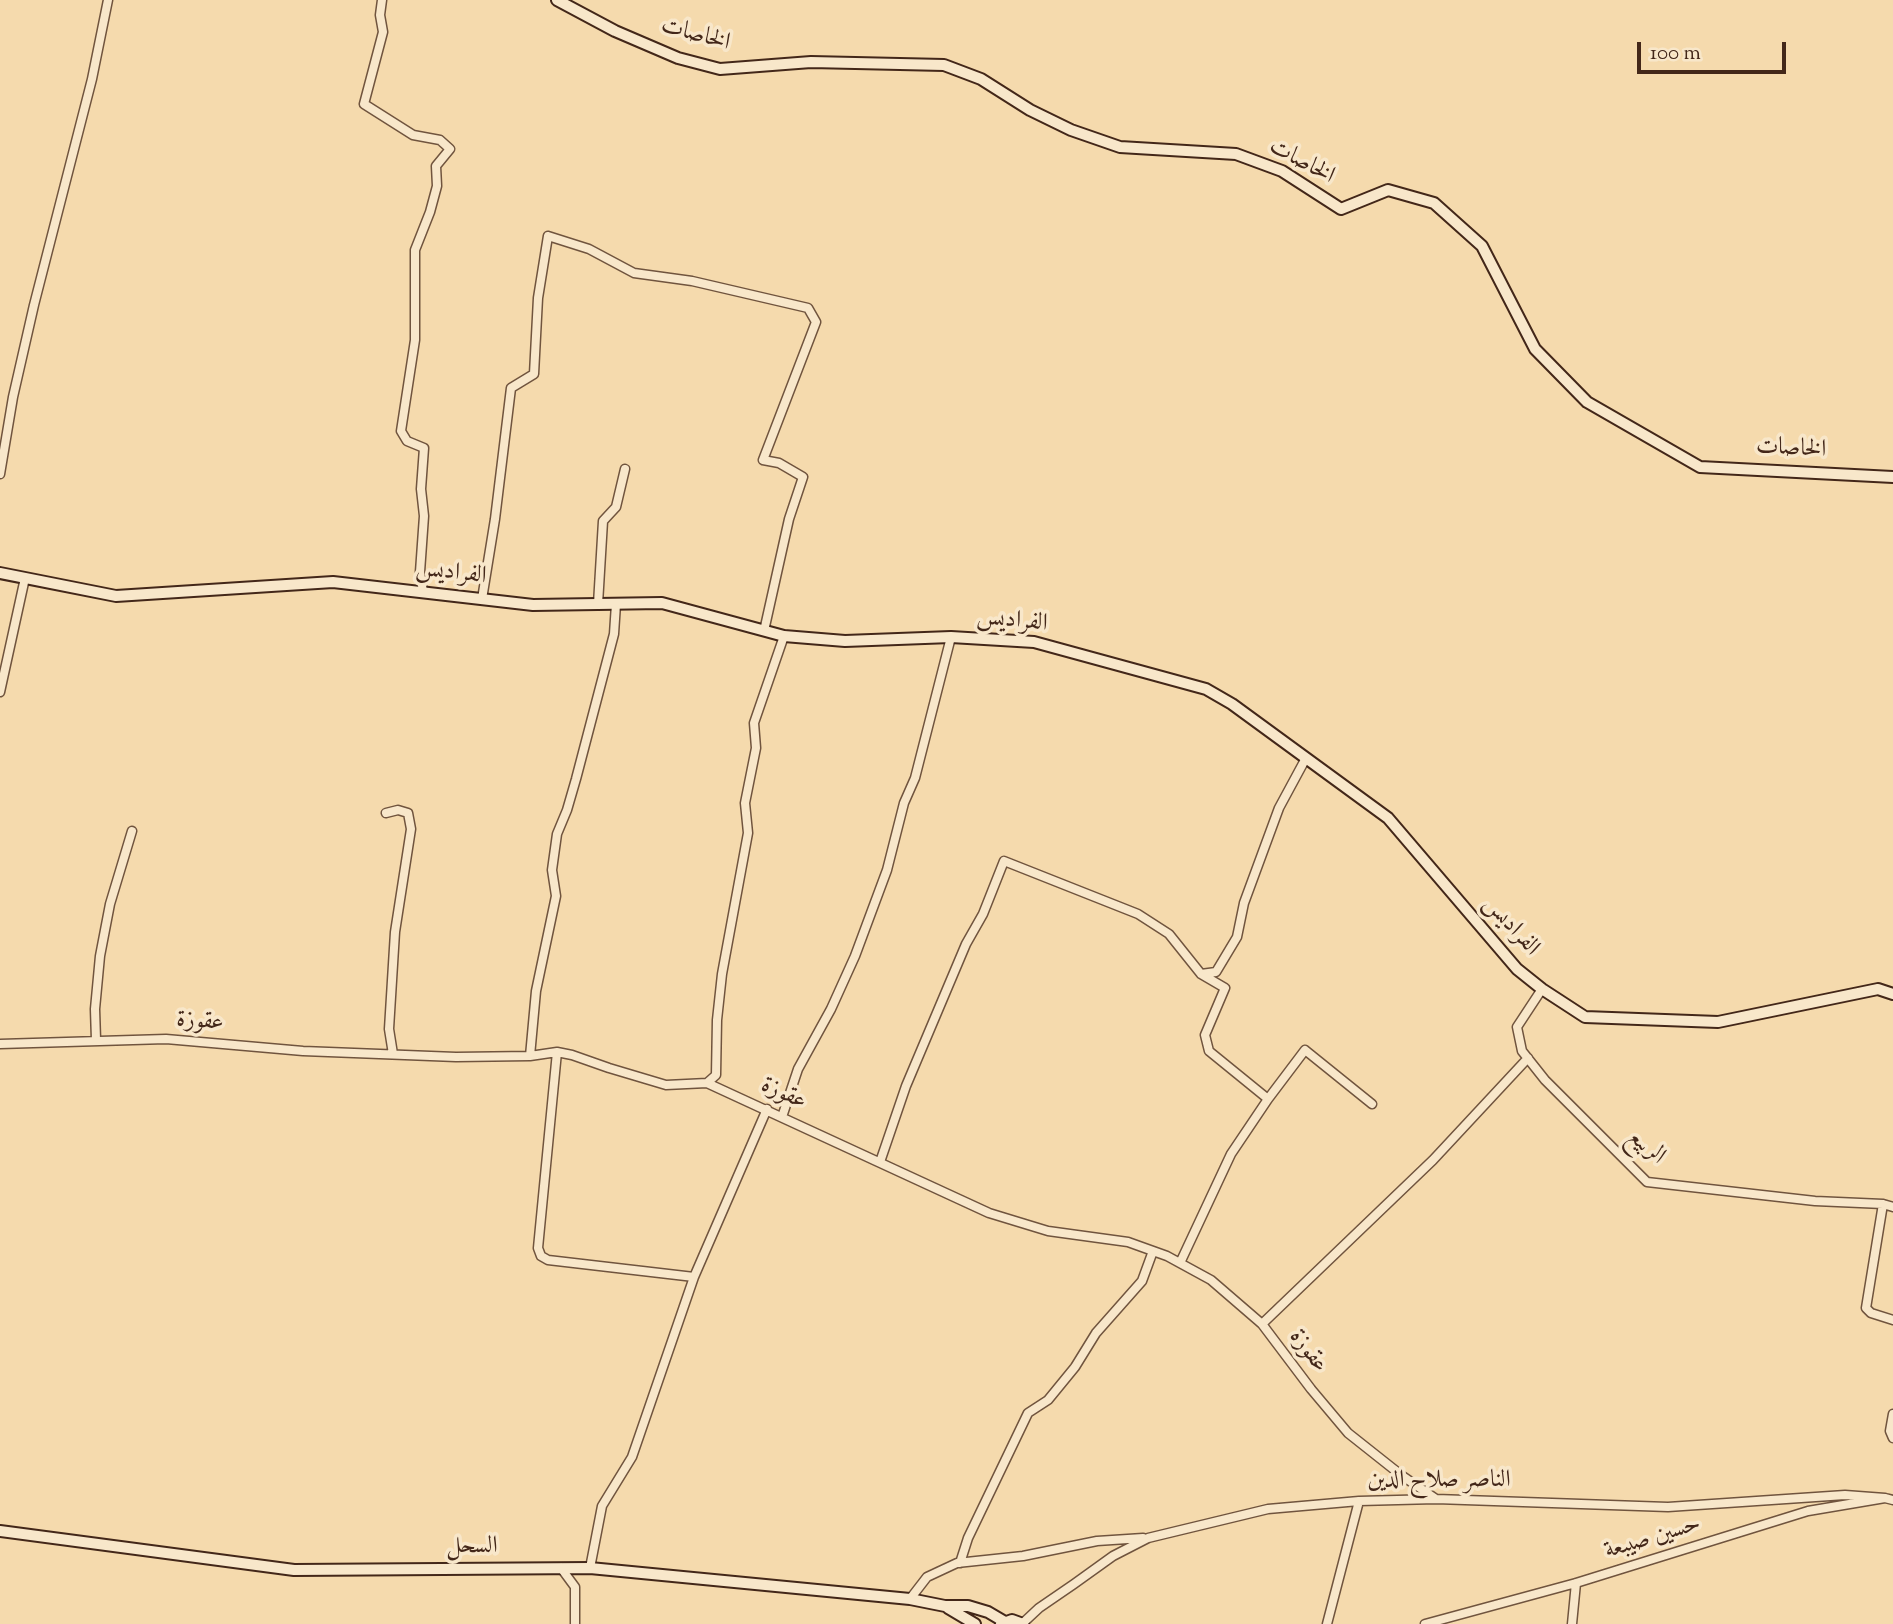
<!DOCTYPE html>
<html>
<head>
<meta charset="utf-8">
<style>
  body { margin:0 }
  #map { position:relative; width:1893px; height:1624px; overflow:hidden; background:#f5daad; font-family:"Sorts Mill Goudy",serif }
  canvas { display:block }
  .scale { position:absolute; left:1637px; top:42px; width:149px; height:32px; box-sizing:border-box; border:4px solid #432719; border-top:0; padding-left:9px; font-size:21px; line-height:24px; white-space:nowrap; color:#432719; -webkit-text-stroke:5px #f8e7ca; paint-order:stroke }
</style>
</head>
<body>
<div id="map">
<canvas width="1893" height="1624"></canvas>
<div class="scale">100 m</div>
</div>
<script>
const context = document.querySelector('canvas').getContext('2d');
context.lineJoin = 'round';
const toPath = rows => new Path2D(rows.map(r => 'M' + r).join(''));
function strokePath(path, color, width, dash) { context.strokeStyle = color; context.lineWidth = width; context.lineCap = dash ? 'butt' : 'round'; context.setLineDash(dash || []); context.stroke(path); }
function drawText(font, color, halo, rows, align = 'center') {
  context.font = font + ' "Sorts Mill Goudy",Amiri,serif'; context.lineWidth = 7; context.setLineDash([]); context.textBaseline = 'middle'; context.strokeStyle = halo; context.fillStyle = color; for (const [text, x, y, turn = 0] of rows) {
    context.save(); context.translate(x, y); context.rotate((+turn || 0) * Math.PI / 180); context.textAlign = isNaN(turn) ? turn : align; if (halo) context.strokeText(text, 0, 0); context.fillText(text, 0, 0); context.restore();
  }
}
const street = toPath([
  [382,0,380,15,383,32,364,104,413,135,440,140,450,149,436,166,437,186,430,212,415,250,415,340,401,431,407,441,424,448,421,489,424,516,420,572,423,592],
  [0,474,13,397,34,305,92,79,108,0],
  [482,599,495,519,511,388,534,374,538,298,548,236,589,249,634,273,692,281,808,308,816,322,763,460,779,463,803,477,789,519,764,631],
  [598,604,603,521,616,507,625,469],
  [0,692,25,578],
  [386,813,398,810,408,813,411,829,395,932,389,1029,393,1054],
  [1201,974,1216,972,1237,937,1244,903,1279,808,1306,758],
  [1542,989,1517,1027,1522,1051,1545,1080,1647,1182,1815,1201,1883,1204,1893,1207],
  [96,1040,95,1009,100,956,110,904,132,831],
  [0,1044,166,1039,303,1051,456,1057,530,1056,557,1052,572,1055,609,1068,666,1085,707,1083,989,1213,1048,1231,1128,1242,1167,1256,1211,1280,1262,1324,1311,1389,1348,1433,1401,1475,1436,1499],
  [557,1052,538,1248,541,1256,548,1260,694,1277,767,1109],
  [530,1056,536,991,556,896,552,870,557,834,567,810,576,779,614,634,616,604],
  [707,1083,716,1075,717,1020,722,974,748,833,745,803,756,748,754,723,784,636],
  [1268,1099,1305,1050,1372,1104],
  [782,1117,798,1069,831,1009,855,956,887,870,904,803,915,778,951,637],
  [880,1162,906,1086,966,944,983,914,1004,861,1138,914,1169,934,1201,974,1225,988,1205,1035,1209,1051,1268,1099,1231,1154,1180,1263],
  [1883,1204,1866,1308,1871,1313,1893,1320],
  [1262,1324,1433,1160,1528,1058],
  [1893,1414,1890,1431,1893,1438],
  [960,1563,968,1538,1028,1413,1048,1400,1075,1367,1096,1333,1142,1281,1153,1251],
  [561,1568,575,1587,575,1624],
  [590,1568,602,1506,632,1457,694,1277],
  [910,1599,927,1577,957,1563,1023,1556,1097,1541,1143,1538],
  [1023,1623,1039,1608,1074,1584,1113,1556,1148,1538,1268,1509,1359,1501,1436,1499,1668,1507,1845,1495,1885,1498],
  [1327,1624,1359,1501],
  [1425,1624,1576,1583,1808,1511,1885,1498,1893,1500],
  [1572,1624,1576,1583]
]);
const secondary = toPath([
  [557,0,615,31,678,58,720,69,811,62,944,65,981,79,1030,110,1071,130,1120,147,1236,154,1282,171,1341,209,1388,190,1434,203,1482,246,1535,349,1587,402,1700,467,1893,477],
  [0,573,116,596,333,582,533,605,662,603,784,636,845,641,951,637,1034,642,1206,689,1232,704,1388,818,1517,969,1542,989,1585,1017,1718,1022,1878,989,1893,994],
  [0,1531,294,1570,590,1568,910,1599,945,1606,968,1606,988,1612,1005,1622],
  [948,1608,975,1624],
  [1001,1624,1012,1620,1023,1624]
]);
strokePath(street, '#70543e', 11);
strokePath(secondary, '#432719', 14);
strokePath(street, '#f8e7ca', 8);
strokePath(secondary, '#f8e7ca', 10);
drawText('24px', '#432719', '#f8e7ca', [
  ["الخاصات",695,36,15],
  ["الخاصات",1301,163,28],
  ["الخاصات",1791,450,3],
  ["الفراديس",451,574,7],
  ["الفراديس",1012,622,6],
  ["الفراديس",1510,927,48],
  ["عقوزة",200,1023,5],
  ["عقوزة",783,1095,25],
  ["الربيع",1645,1148,40],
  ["عقوزة",1307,1352,53],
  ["الناصر صلاح الدين",1439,1482],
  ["حسين صيبعة",1653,1539,-17],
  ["السحل",472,1548]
]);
</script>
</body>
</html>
